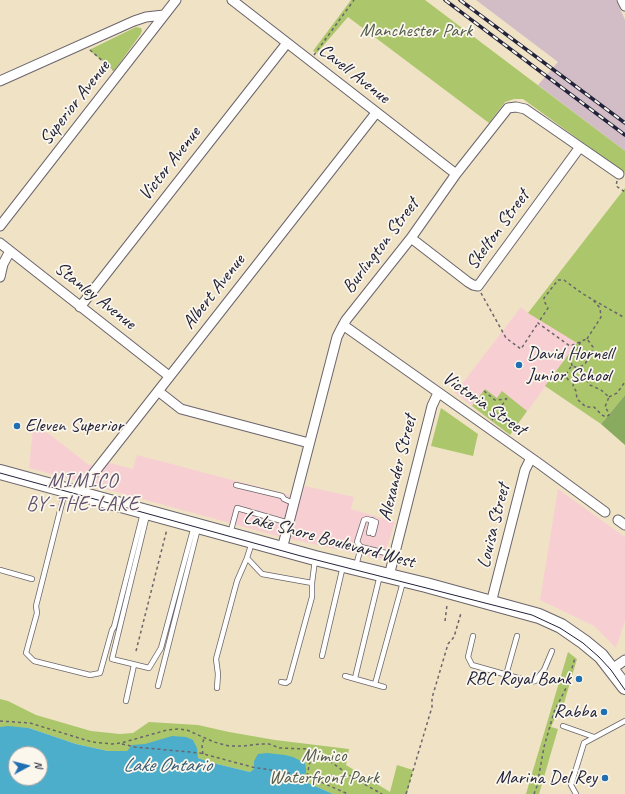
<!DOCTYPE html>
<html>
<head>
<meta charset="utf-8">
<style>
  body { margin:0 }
  #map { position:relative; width:625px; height:794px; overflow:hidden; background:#f0e2c5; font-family:Caveat,sans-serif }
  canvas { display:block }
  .north { position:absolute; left:8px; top:746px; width:40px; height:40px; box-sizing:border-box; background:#fbf7ec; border:1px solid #a4a2a5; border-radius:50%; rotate:83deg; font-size:11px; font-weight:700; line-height:16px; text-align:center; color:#22223b }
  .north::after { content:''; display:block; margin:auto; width:14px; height:18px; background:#1f6fb2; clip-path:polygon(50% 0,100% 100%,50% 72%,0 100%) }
</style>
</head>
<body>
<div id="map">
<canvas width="625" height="794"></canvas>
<div class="north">N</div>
</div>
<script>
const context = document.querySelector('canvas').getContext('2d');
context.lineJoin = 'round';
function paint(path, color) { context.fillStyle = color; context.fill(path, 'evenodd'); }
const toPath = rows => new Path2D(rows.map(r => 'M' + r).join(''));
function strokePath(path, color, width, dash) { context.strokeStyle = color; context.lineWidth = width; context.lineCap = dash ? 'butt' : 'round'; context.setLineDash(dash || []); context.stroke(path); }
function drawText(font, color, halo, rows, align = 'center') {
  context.font = font + ' Caveat,sans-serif'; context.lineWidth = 3.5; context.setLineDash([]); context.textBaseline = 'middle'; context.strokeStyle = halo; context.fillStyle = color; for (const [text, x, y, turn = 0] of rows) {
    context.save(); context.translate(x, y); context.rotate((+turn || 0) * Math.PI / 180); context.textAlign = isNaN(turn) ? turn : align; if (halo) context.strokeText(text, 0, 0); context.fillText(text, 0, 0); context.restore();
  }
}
paint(toPath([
  [521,307,528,313,577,343,510,435,455,393],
  [33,429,48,433,89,465,110,463,133,469,137,455,301,498,305,486,354,497,351,509,395,522,384,556,380,559,277,536,29,468],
  [558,489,625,537,625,621,616,648,594,626,540,600]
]), '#f7cfd3');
paint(toPath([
  [476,0,616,0,625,20,625,151,538,85,558,62]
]), '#d2bdc7');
paint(toPath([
  [351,0,425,0,625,151,625,173,523,99,514,99,505,102,489,123,348,17,317,53,313,51],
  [136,27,141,28,142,31,140,35,114,71,89,50],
  [625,188,625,395,601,424,545,386,577,343,528,313],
  [485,389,497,398,502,391,527,411,510,435,472,406],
  [441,408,478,434,473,456,431,446],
  [568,652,577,659,560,717,556,716,551,727,558,729,539,794,526,794],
  [0,699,8,701,36,715,91,731,120,734,133,733,149,722,198,725,229,732,275,740,349,749,346,765,390,792,397,765,413,770,407,794,333,794,306,782,304,779,255,769,250,772,209,762,198,758,197,755,130,749,127,751,108,751,76,744,29,728,0,727]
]), '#acc66c');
paint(toPath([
  [625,395,625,445,601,424]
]), '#89ab60');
paint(toPath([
  [8,726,29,728,76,744,108,751,127,751,132,745,145,744,172,736,186,737,193,740,197,748,198,758,209,762,250,772,254,769,254,761,258,754,267,753,285,755,293,757,305,763,306,769,306,773,303,775,306,782,333,794,0,794,0,727],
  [16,754,40,754,40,778,16,778]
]), '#4caecb');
const lane = toPath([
  [236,485,282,496,284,499,293,503],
  [65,491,36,606,37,613,26,653,34,661,90,675,100,673,112,630,114,627,143,513],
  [147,515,112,659,149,668,161,648,194,526],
  [369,533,372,520],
  [230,534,237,508,289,523],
  [252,542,247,558,262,574,312,583],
  [361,547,394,555],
  [356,566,361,547,357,542,364,520,367,519,376,522,373,534],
  [0,570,32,579],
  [473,636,468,657,472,665,532,682,535,681,544,670,552,651],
  [322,656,343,566],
  [506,675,517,636],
  [345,676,384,687],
  [355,678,380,575],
  [281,682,286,683,289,681,312,597,312,583,315,560],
  [375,684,403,582],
  [158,686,198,528],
  [217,688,218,674,216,659,237,581,247,558],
  [126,701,134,665],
  [563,726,594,737],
  [576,794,571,785,584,743,625,721]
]);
const street = toPath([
  [232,0,456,174],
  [622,0,625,6],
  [0,81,134,21,146,17,164,15],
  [0,226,176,0],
  [411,238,468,282,473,285,478,286,580,147],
  [0,243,169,376],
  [0,277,3,264,10,251],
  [80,307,287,43],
  [343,325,541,465,605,512],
  [158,391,181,409,309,443],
  [81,494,90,478,376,113],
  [618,520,625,525],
  [282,549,337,337,340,331,346,320,411,238,456,174,508,108,516,107,525,109,619,174],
  [389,576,432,406,438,393],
  [491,603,525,470,531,458],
  [612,669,625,660]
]);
const primary = toPath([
  [0,472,315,558,426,585,539,616,561,626,584,642,601,656,625,687]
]);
strokePath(lane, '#6a656b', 6);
strokePath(street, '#6a656b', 11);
strokePath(primary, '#6a656b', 16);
strokePath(toPath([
  [90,50,113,70],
  [314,55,354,0],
  [617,181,616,186,625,192],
  [481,293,506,338,521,349,538,323],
  [587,339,601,317,600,308,593,300],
  [580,342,570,346,538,323,548,308,544,301,544,298,558,280,564,280,583,294,625,318],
  [572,366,571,359,573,353,577,350,581,341,587,339,593,347,592,352,585,364,578,368],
  [583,375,590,385,601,390,609,397,605,407,609,413,609,415,606,417,602,415,594,407,586,407,577,399,576,391,573,386,574,381,583,375],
  [574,381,569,381,567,378,567,373,570,368,572,366,578,368,582,375],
  [484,391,495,400,506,399],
  [609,397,617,393,625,382],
  [492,420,507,398],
  [445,621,447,605],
  [136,651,167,529],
  [0,721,30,723,92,742,112,744,121,743,167,730,178,729,187,730,214,742,229,746,243,746,260,744,269,744,280,748,307,749,318,753,355,779,382,794],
  [122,744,135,747,200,753,252,767,307,776,348,794],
  [203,754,202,746,204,738],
  [307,776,312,751],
  [406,794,432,707,432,698,448,644,454,637,461,613],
  [534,794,537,786,544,747,554,712,566,688,575,658]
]), '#6a656b', 1.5, [3, 3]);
strokePath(lane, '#fff', 4.5);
strokePath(street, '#fff', 9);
strokePath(primary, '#fff', 14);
strokePath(toPath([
  [0,473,301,556,532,615,560,628,583,643,599,657,611,670,625,690]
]), '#22223b', 1);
const rail = toPath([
  [445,0,625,135],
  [460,0,625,123]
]);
strokePath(rail, '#22223b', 3.5);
strokePath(rail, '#fbf7ec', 2, [6]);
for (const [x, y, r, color] of [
  [519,365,4,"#1f6fb2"],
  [17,426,4,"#1f6fb2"],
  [579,679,4,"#1f6fb2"],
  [604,712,4,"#1f6fb2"],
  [605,778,4,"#1f6fb2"]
]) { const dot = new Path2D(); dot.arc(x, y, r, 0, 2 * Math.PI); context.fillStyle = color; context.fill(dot); strokePath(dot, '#fbf7ec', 1.5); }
drawText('19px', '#525b4c', '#fbf7ec', [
  ["Manchester Park",416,31],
  ["Mimico",324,756],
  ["Waterfront Park",324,778]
]);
drawText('19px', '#22223b', '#fbf7ec', [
  ["Cavell Avenue",354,74,38],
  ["Superior Avenue",75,103,-52],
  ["Victor Avenue",170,164,-52],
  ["Skelton Street",498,230,-54],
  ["Burlington Street",381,246,-53],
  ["Albert Avenue",214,292,-52],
  ["Stanley Avenue",95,296,38],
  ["Victoria Street",484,404,35],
  ["Alexander Street",398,468,-76],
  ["Louisa Street",494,526,-76],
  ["Lake Shore Boulevard West",329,540,15]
]);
drawText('19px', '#22223b', '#fbf7ec', [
  ["David Hornell",527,354,"left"],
  ["Junior School",527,376,"left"],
  ["Eleven Superior",25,426,"left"],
  ["RBC Royal Bank",571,679],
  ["Rabba",596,712],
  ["Marina Del Rey",597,778]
], 'right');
context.letterSpacing = '1px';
drawText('20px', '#60506e', '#fbf7ec', [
  ["MIMICO",83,482],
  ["BY-THE-LAKE",83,505]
]);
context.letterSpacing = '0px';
drawText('italic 20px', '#335a75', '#fbf7ec', [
  ["Lake Ontario",167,766]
]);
</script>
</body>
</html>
